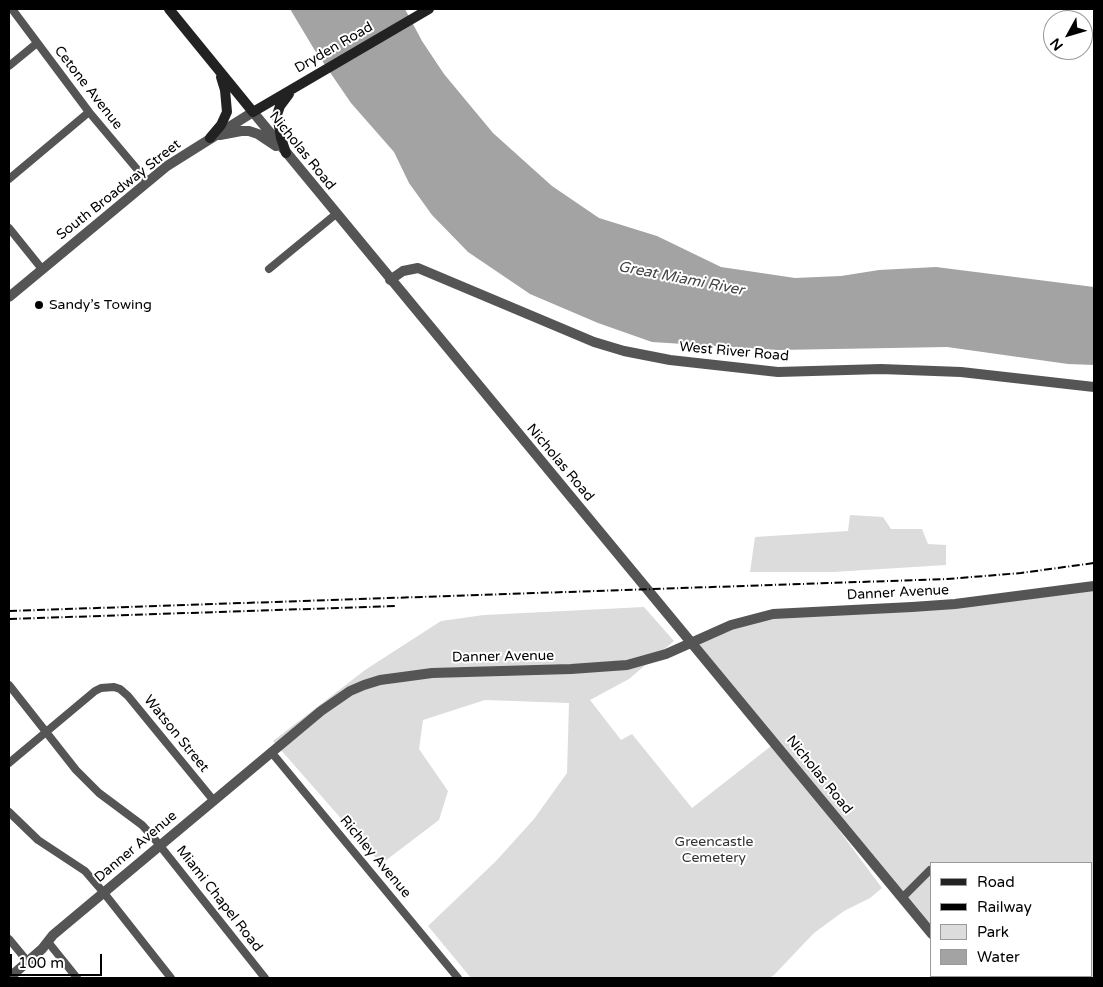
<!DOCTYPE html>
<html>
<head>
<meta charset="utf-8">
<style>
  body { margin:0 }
  #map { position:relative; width:1103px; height:987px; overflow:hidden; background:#fff; font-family:"Varela Round",sans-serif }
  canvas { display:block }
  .frame { position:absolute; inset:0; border:10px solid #000; pointer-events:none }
  .legend { position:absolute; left:930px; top:862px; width:162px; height:115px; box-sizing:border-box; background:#fff; border:1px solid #999; margin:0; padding:6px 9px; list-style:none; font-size:15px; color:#000 }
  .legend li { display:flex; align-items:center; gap:10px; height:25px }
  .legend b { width:25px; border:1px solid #999 }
  .north { position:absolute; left:1043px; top:10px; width:50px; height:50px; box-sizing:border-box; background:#fff; border:1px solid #999; border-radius:50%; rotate:231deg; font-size:14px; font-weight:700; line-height:20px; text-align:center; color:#000 }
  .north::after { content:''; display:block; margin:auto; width:18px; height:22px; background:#000; clip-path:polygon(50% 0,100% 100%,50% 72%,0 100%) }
  .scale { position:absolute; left:10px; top:954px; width:92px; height:22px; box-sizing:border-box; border:2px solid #000; border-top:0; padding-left:6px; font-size:15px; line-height:18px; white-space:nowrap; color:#000; -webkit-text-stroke:4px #fff; paint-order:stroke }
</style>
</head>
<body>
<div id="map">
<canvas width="1103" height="987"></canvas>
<div class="frame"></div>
<ul class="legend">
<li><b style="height:6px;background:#222"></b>Road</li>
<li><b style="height:6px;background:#000"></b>Railway</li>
<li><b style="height:14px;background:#dcdcdc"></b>Park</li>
<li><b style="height:14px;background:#a3a3a3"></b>Water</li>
</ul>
<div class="north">N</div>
<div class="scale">100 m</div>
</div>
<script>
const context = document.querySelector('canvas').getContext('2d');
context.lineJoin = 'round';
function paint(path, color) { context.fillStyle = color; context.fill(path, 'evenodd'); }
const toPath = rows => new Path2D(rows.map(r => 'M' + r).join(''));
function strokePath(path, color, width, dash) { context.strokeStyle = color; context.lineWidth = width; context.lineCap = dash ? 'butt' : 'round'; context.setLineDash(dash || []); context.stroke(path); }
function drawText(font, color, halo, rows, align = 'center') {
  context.font = font + ' "Varela Round",sans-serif'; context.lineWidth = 4; context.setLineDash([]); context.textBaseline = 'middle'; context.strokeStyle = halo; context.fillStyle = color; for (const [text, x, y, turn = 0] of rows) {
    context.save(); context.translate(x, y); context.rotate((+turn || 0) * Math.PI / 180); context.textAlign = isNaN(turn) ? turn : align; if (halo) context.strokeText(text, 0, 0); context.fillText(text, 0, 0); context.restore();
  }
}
paint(toPath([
  [850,515,883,517,891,529,922,529,928,544,946,545,946,565,833,572,750,572,755,537,848,531],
  [1094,586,1094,978,1084,978,1082,976,1092,976,1092,863,932,863,932,934,830,818,882,888,870,898,844,911,814,933,774,975,769,978,471,978,428,926,496,861,534,819,567,773,569,703,485,700,423,720,419,749,448,791,439,820,381,864,273,741,365,670,441,621,484,615,644,607,674,641,629,679,590,700,621,740,632,734,692,808,775,743,693,643,747,620,912,607]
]), '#dcdcdc');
paint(toPath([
  [290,9,405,9,422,41,444,74,493,133,552,186,599,218,657,236,721,267,795,278,841,276,879,270,936,267,1094,287,1094,365,1068,364,947,347,778,350,652,342,598,323,530,294,468,252,432,215,409,183,394,152,351,103,314,49]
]), '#a3a3a3');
strokePath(toPath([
  [12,9,89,112,147,181],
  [9,66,37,43],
  [9,179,89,112],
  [9,228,42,269],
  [269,269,336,214],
  [9,685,76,770,99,793,142,825,153,837,265,978],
  [272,753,458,978],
  [9,763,95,691,101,688,114,687,120,689,128,696,214,801],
  [9,812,38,840,85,871,104,893,171,978],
  [902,898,930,870],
  [9,939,28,962],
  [48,942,77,978]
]), '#555', 8);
strokePath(toPath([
  [220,135,241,131,249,131,258,134,276,146],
  [390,280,403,271,418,268,594,342,624,351,670,360,778,372,881,369,961,372,1094,387],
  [9,297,167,166,253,112,932,934],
  [966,976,968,978],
  [9,978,42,949,53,935,321,711,350,691,364,685,380,680,432,673,571,669,627,665,666,654,731,625,773,614,912,607,955,604,1094,586]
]), '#555', 10);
strokePath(toPath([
  [169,9,253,112,429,9],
  [210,138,221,125,227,112,225,90,221,77],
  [286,153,281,138,277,115,280,106,289,94]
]), '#222', 10);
strokePath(toPath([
  [9,611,947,579,1021,573,1094,563],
  [9,619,397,606]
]), '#000', 2, [8, 2.5, 1, 2.5]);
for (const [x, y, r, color] of [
  [39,305,5,"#000"]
]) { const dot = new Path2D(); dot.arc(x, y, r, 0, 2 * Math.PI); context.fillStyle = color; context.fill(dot); strokePath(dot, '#fff', 2); }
drawText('14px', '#000', '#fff', [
  ["Dryden Road",334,48,-30],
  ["Cetone Avenue",88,88,52],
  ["Nicholas Road",302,151,51],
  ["South Broadway Street",119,190,-38],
  ["West River Road",734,352,5],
  ["Nicholas Road",560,463,50],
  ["Danner Avenue",898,593,-3],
  ["Danner Avenue",503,657,-1],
  ["Watson Street",176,734,51],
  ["Nicholas Road",819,775,51],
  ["Danner Avenue",136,847,-40],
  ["Richley Avenue",375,857,50],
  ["Miami Chapel Road",219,899,52]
]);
drawText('14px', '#000', '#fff', [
  ["Sandy’s Towing",49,305]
], 'left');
drawText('14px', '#333', '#fff', [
  ["Greencastle",714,842],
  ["Cemetery",714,858]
]);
drawText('italic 15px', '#444', '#fff', [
  ["Great Miami River",681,279,11]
]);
</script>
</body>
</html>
